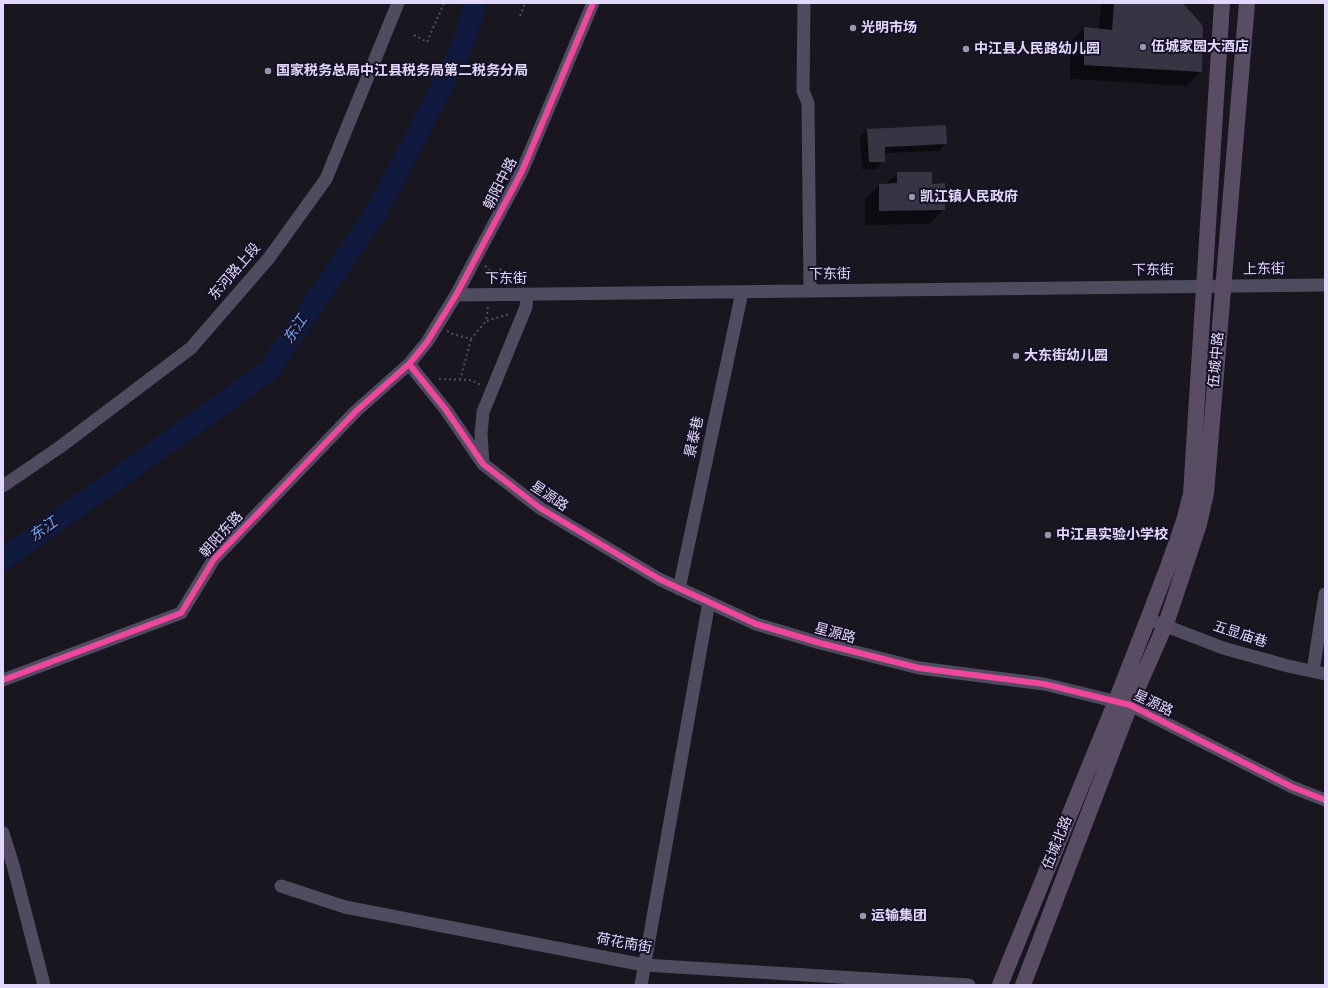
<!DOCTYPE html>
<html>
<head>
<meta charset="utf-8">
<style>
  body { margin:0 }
  #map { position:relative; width:1328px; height:988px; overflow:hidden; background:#191620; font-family:Roboto,sans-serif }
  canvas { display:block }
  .frame { position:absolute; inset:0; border:4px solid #e2d8fc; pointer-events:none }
</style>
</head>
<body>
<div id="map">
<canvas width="1328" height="988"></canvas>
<div class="frame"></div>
</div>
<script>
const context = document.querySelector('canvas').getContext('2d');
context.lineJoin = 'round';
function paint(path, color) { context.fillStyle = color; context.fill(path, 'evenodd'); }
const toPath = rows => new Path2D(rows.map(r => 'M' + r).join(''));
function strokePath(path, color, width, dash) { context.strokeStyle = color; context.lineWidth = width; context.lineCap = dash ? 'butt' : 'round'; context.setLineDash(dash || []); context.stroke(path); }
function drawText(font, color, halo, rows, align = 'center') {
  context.font = font + ' Roboto,"Noto Sans SC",sans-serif'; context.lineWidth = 4; context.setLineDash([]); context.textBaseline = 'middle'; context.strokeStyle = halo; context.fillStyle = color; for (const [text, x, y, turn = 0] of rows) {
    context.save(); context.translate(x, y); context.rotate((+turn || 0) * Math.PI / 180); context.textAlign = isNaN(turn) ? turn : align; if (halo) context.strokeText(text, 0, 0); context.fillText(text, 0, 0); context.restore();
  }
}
paint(toPath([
  [1101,3,1182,3,1201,71,1186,86,1070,79,1070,42,1085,28,1099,29],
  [868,130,946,143,939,151,884,153,884,161,877,169,862,169,860,137],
  [897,173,931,173,931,185,944,209,930,224,865,225,865,199,879,185,885,185]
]), '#0007');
strokePath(toPath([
  [3,559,268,371,378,209,461,49,475,3]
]), '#101a3e', 22);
paint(toPath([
  [1114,3,1183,3,1203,26,1202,72,1084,65,1084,27,1112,30],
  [946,125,947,144,885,147,885,162,869,162,867,129],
  [897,172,932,172,932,184,945,183,945,210,879,211,879,184,897,183]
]), '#393443');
strokePath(toPath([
  [520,16,525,3],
  [414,35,427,42,444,3],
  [485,266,495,275],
  [491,282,492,278,502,268],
  [488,307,486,321,509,314],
  [447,331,453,334,471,339,486,321],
  [439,379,471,380,481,385],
  [460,380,471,339]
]), '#4b5361', 2, [2, 3]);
strokePath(toPath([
  [804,3,803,91,808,103,810,291],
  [456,295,1325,285],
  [409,364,446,410,483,464,540,508,659,579,756,624,820,643,919,668,1044,684,1130,705,1292,787,1325,800],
  [483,464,481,434,483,412,526,307,527,295],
  [3,486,60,447,191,348,269,258,326,179,398,3],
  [679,589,742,292],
  [1148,619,1223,648,1288,666,1325,674],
  [1313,671,1325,594],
  [3,680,181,613,214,559,356,411,409,364,427,342,456,295,522,171,593,3],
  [3,833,13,865,44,985],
  [281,886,345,907,644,965,969,985],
  [641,985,709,602]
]), '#4f4c60', 13);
strokePath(toPath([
  [1000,985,1116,701,1148,619,1169,564,1184,521,1191,494,1222,3],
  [1023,985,1130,705,1167,621,1199,524,1206,493,1247,3]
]), '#594d64', 16);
strokePath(toPath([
  [409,364,446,410,483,464,540,508,659,579,756,624,820,643,919,668,1044,684,1130,705,1292,787,1325,800],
  [3,680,181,613,214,559,356,411,409,364,427,342,456,295,522,171,593,3]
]), '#ed469a', 6);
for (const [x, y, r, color] of [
  [853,28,4,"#9c94af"],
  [1143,47,4,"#9c94af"],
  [966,49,4,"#9c94af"],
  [268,71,4,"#9c94af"],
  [912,197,4,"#9c94af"],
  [1016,356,4,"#9c94af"],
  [1048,535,4,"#9c94af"],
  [863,916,4,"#9c94af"]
]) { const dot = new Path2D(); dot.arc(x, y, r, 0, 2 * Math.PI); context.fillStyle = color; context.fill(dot); strokePath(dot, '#171125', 1.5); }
drawText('bold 14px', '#e2d8fc', '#171125', [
  ["光明市场",861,28],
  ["伍城家园大酒店",1151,47],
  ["中江县人民路幼儿园",974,49],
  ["国家税务总局中江县税务局第二税务分局",276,71],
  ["凯江镇人民政府",920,197],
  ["大东街幼儿园",1024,356],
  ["中江县实验小学校",1056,535],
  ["运输集团",871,916]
], 'left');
drawText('14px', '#e2d8fc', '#171125', [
  ["朝阳中路",501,184,-63],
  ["上东街",1264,270,-1],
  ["下东街",1153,271,-1],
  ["东河路上段",235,272,-49],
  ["下东街",830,275,-1],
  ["下东街",506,279],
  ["伍城中路",1217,360,-85],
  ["景泰巷",695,437,-78],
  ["星源路",549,497,34],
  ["朝阳东路",222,535,-48],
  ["星源路",835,634,15],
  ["五显庙巷",1240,635,18],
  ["星源路",1153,704,25],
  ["伍城北路",1058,843,-68],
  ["荷花南街",624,944,10]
]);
drawText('italic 15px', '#6fa3f3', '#171125', [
  ["东江",296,330,-56],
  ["东江",44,530,-35]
]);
</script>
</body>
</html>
